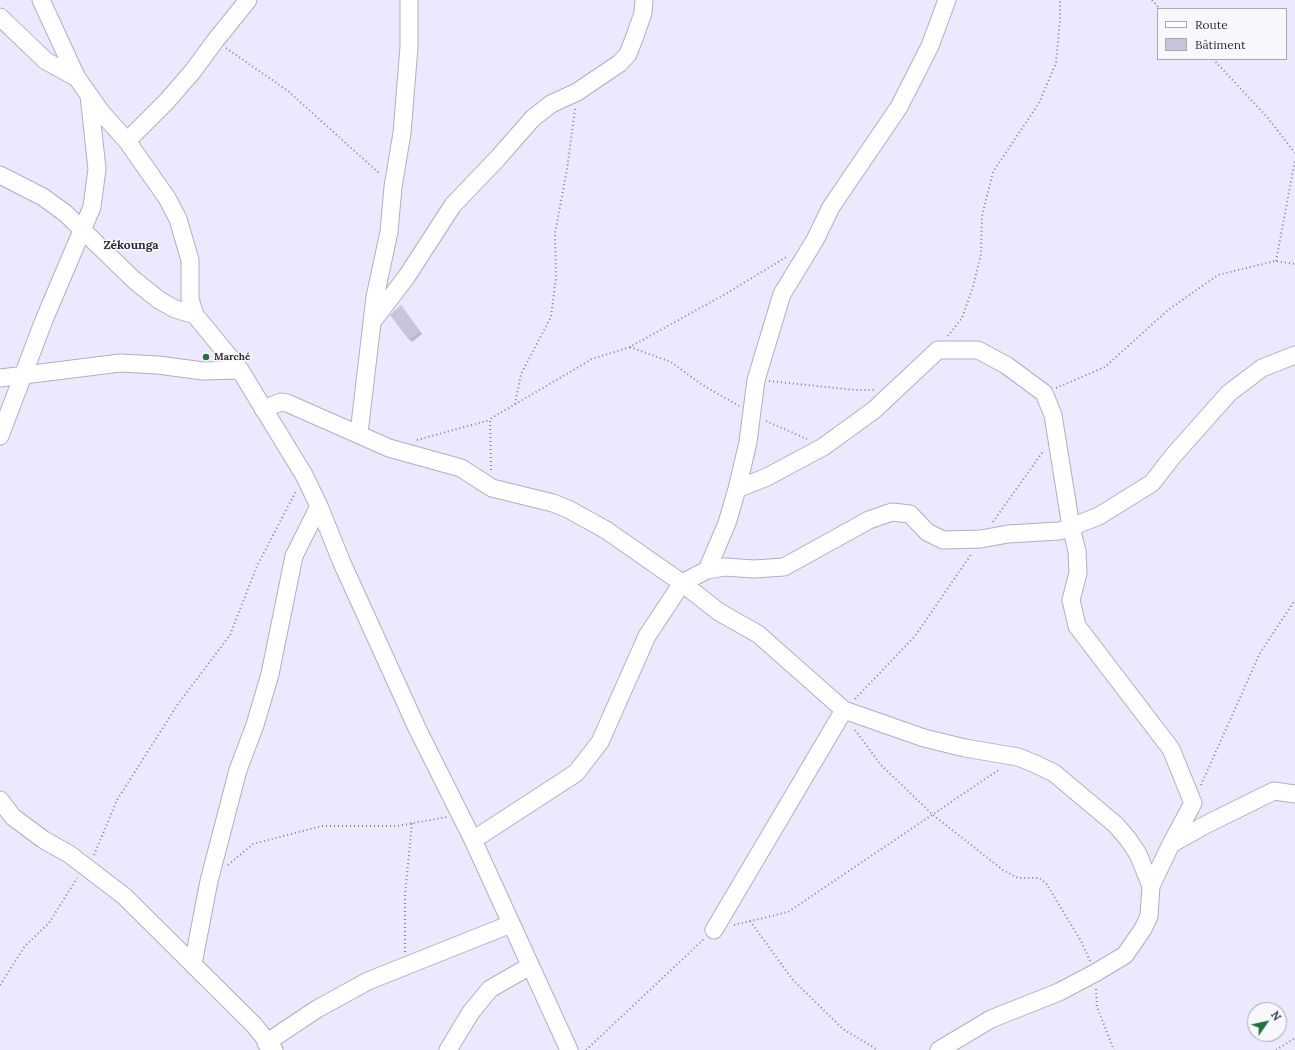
<!DOCTYPE html>
<html>
<head>
<meta charset="utf-8">
<style>
  body { margin:0 }
  #map { position:relative; width:1295px; height:1050px; overflow:hidden; background:#ece8fd; font-family:Lora,serif }
  canvas { display:block }
  .legend { position:absolute; left:1157px; top:8px; width:130px; height:52px; box-sizing:border-box; background:#f8f8fc; border:1px solid #a8a8ad; margin:0; padding:5px 7px; list-style:none; font-size:12px; color:#302f37 }
  .legend li { display:flex; align-items:center; gap:8px; height:20px }
  .legend b { width:20px; border:1px solid #a8a8ad }
  .north { position:absolute; left:1247px; top:1002px; width:40px; height:40px; box-sizing:border-box; background:#f8f8fc; border:1px solid #a8a8ad; border-radius:50%; rotate:56deg; font-size:11px; font-weight:700; line-height:16px; text-align:center; color:#302f37 }
  .north::after { content:''; display:block; margin:auto; width:14px; height:18px; background:#236f3e; clip-path:polygon(50% 0,100% 100%,50% 72%,0 100%) }
</style>
</head>
<body>
<div id="map">
<canvas width="1295" height="1050"></canvas>
<ul class="legend">
<li><b style="height:5px;background:#fff"></b>Route</li>
<li><b style="height:11px;background:#c8c4d9"></b>Bâtiment</li>
</ul>
<div class="north">N</div>
</div>
<script>
const context = document.querySelector('canvas').getContext('2d');
context.lineJoin = 'round';
function paint(path, color) { context.fillStyle = color; context.fill(path, 'evenodd'); }
const toPath = rows => new Path2D(rows.map(r => 'M' + r).join(''));
function strokePath(path, color, width, dash) { context.strokeStyle = color; context.lineWidth = width; context.lineCap = dash ? 'butt' : 'round'; context.setLineDash(dash || []); context.stroke(path); }
function drawText(font, color, halo, rows, align = 'center') {
  context.font = font + ' Lora,serif'; context.lineWidth = 3; context.setLineDash([]); context.textBaseline = 'middle'; context.strokeStyle = halo; context.fillStyle = color; for (const [text, x, y, turn = 0] of rows) {
    context.save(); context.translate(x, y); context.rotate((+turn || 0) * Math.PI / 180); context.textAlign = isNaN(turn) ? turn : align; if (halo) context.strokeText(text, 0, 0); context.fillText(text, 0, 0); context.restore();
  }
}
paint(toPath([
  [403,309,422,334,412,342,409,339]
]), '#0003');
paint(toPath([
  [401,305,420,331,409,340,390,315]
]), '#c8c4d9');
const minor = toPath([
  [41,0,77,78,101,112,127,141,167,198,178,219,190,260,190,299,195,315,240,370,304,475,319,506,342,563,417,728,473,840,569,1050],
  [0,17,46,61,77,78],
  [127,141,167,101,193,71,215,41,248,0],
  [0,175,43,197,65,213,134,280,159,300,175,309,195,315],
  [372,322,407,276,453,205,497,159,533,118,551,104,577,92,620,63,628,54,635,36,643,13,644,0],
  [0,378,120,363,158,365,203,371,240,370],
  [263,409,281,402,287,403,389,448,461,468,492,488,553,503,568,509,606,530,682,583,719,612,758,634,844,710,924,738,965,748,1018,757,1033,763,1054,773,1116,825,1128,839,1138,854,1151,886,1149,916,1143,929,1125,955,1095,973,1059,992,991,1019,939,1050],
  [359,433,375,297,389,232,393,187,402,133,409,47,409,0],
  [0,436,44,320,92,207,97,169,89,95],
  [737,489,767,477,823,447,874,410,938,350,978,350,1006,365,1044,393,1053,415,1071,527,1077,551,1078,573,1071,600,1077,626,1171,749,1193,803,1171,844],
  [707,570,727,523,737,489,748,442,756,380,782,294,815,240,831,207,899,107,930,46,947,0],
  [0,800,13,817,44,840,69,854,124,896,254,1025,274,1050],
  [473,840,576,773,600,742,647,636,682,583,707,570,725,567,754,569,784,567,869,520,892,512,910,514,927,532,943,540,981,539,1008,534,1059,531,1071,527,1099,516,1152,483,1173,456,1229,393,1262,368,1295,355],
  [1151,886,1171,844,1207,824,1274,791,1295,794],
  [714,930,844,710],
  [193,964,209,881,238,770,255,725,270,674,294,556,319,506],
  [266,1043,317,1009,368,981,511,924],
  [448,1050,471,1012,490,989,530,966]
]);
strokePath(minor, '#b1aec2', 19);
strokePath(toPath([
  [1152,0,1160,9],
  [226,48,288,91,380,174],
  [1213,59,1267,117,1295,153],
  [1276,261,1295,160],
  [948,336,962,318,973,287,981,254,982,216,993,172,1039,103,1056,63,1060,20,1060,0],
  [630,347,671,362,701,384,739,406],
  [769,381,855,390,874,390],
  [1056,388,1105,367,1168,310,1218,275,1275,261,1295,264],
  [515,404,521,374,551,317,556,277,555,233,567,169,575,109],
  [766,421,807,439],
  [417,440,490,420],
  [491,470,490,419,592,359,630,347,727,293,788,256],
  [993,522,1044,450],
  [855,699,915,636,972,553],
  [855,730,881,765,933,815,1003,870,1018,878,1039,878,1046,883,1081,941,1090,961],
  [1201,785,1260,653,1295,600],
  [94,855,117,800,178,704,230,635,257,566,296,491],
  [228,865,253,844,322,826,397,826,447,817],
  [750,921,793,980,843,1029,878,1050],
  [734,925,788,912,1000,769],
  [405,952,405,895,412,823],
  [0,985,25,946,49,923,77,878],
  [1096,989,1097,1007,1114,1050],
  [586,1050,704,939],
  [1276,1050,1295,1038]
]), '#868492', 2, [1, 3]);
strokePath(minor, '#fff', 17);
for (const [x, y, r, color] of [
  [206,357,4,"#236f3e"]
]) { const dot = new Path2D(); dot.arc(x, y, r, 0, 2 * Math.PI); context.fillStyle = color; context.fill(dot); strokePath(dot, '#f8f8fc', 1.5); }
drawText('bold 10px', '#302f37', '#f8f8fc', [
  ["Marché",214,357]
], 'left');
drawText('bold 12px', '#2d2939', '#f8f8fc', [
  ["Zékounga",131,246]
]);
</script>
</body>
</html>
